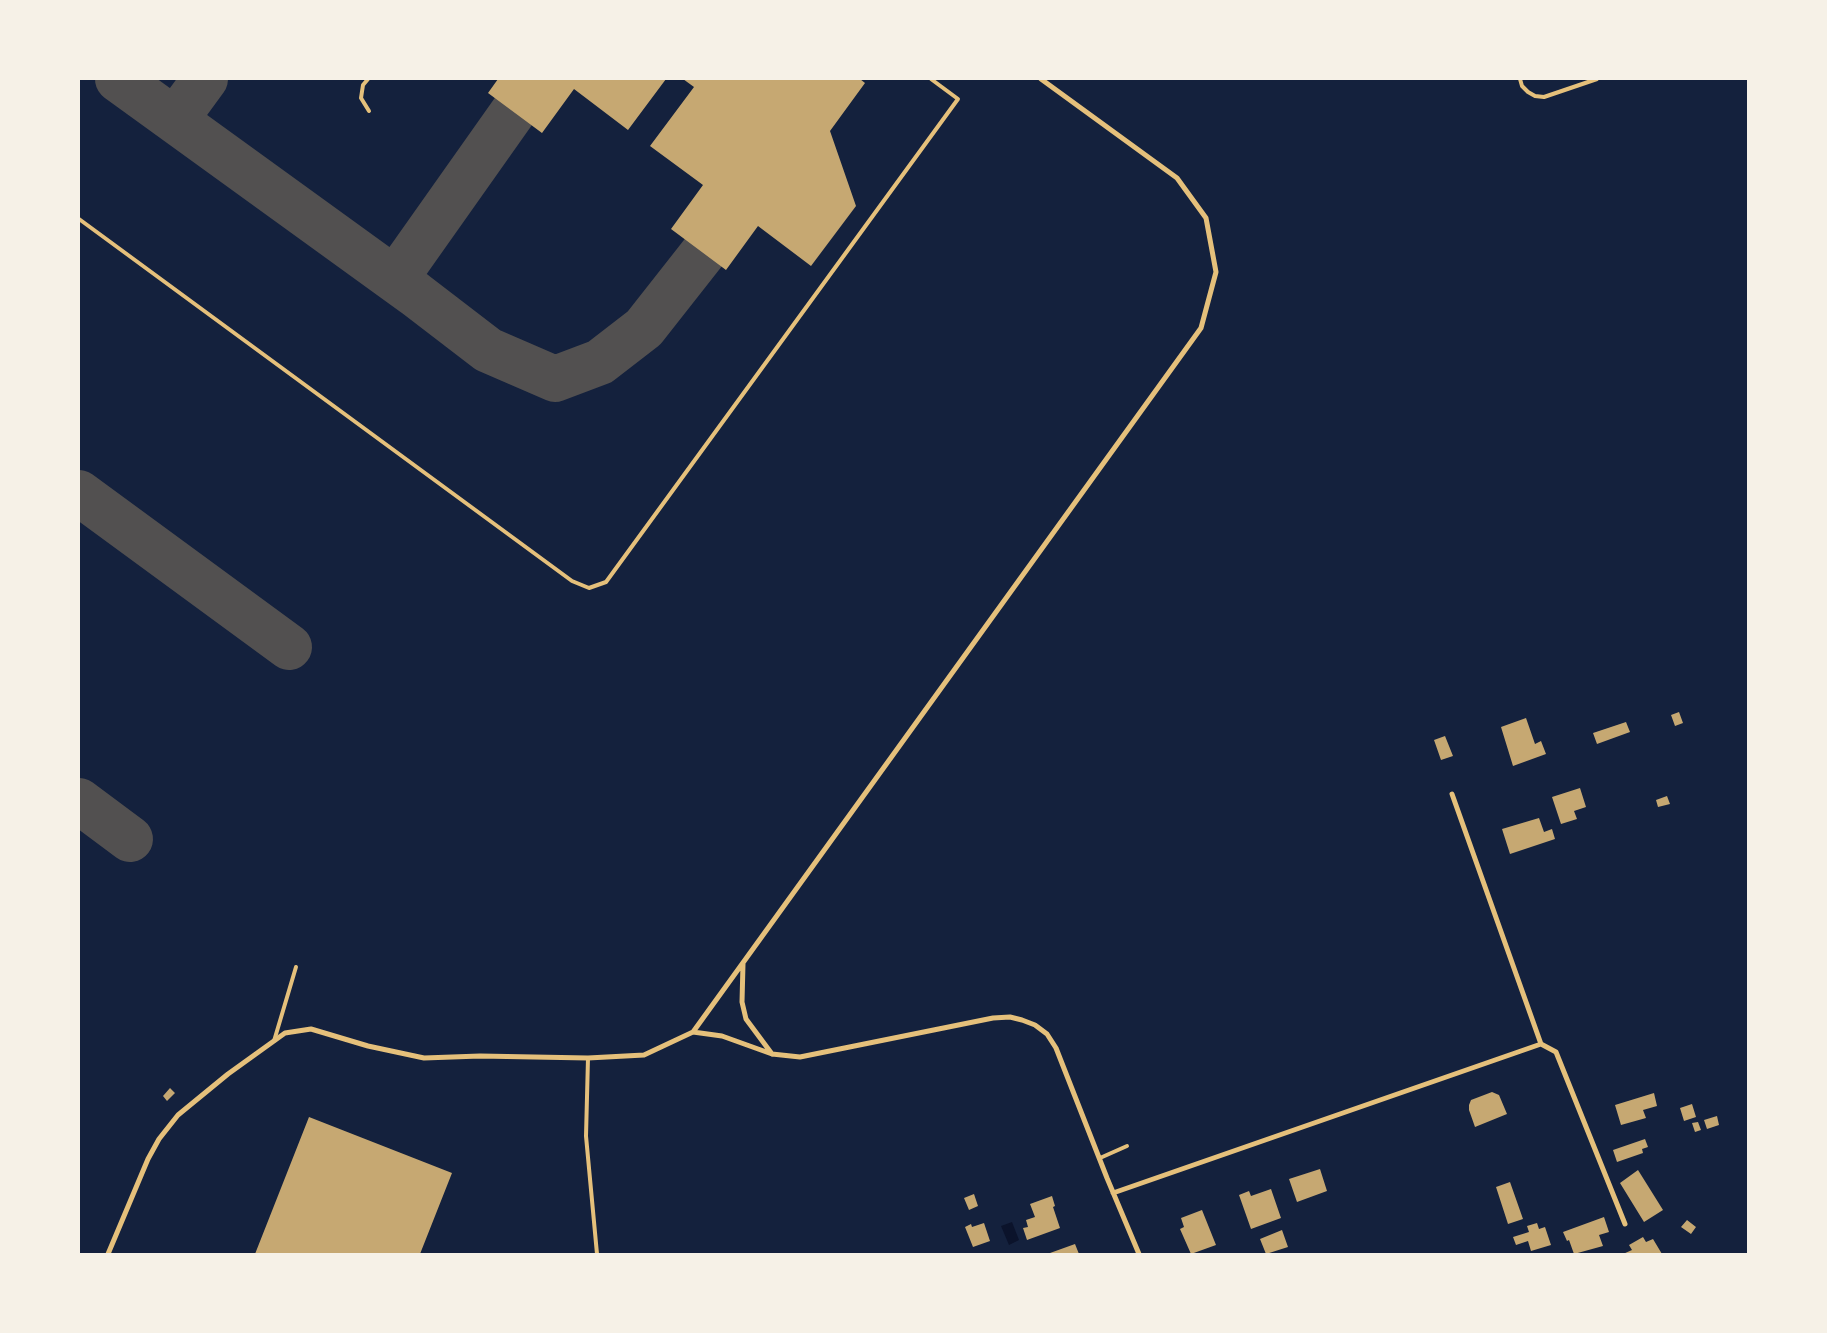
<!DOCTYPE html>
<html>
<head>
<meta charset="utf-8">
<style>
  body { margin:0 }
  #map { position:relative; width:1827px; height:1333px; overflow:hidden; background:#14213d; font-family:Roboto,sans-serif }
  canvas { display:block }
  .frame { position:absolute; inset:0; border:80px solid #f6f1e7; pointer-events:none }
</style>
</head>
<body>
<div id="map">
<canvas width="1827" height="1333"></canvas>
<div class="frame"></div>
</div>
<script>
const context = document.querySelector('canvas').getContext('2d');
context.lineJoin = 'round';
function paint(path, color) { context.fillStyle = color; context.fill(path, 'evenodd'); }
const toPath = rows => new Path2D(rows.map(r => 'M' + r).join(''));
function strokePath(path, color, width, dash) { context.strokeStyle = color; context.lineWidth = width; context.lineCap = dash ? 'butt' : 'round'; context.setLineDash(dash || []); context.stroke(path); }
paint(toPath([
  [1012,1222,1019,1240,1009,1245,1001,1226]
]), '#0b132b');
strokePath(toPath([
  [118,79,415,294,488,350,555,379,600,362,644,328,703,253],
  [175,120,205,79],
  [395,279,513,112],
  [79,493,289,647],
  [79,801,130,839]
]), '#525050', 46);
paint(toPath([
  [498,79,666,79,628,130,574,89,542,133,488,93],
  [683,79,860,79,865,83,830,131,856,206,811,266,758,226,726,270,671,229,703,185,650,146,694,87],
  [1679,712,1683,723,1675,726,1671,715],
  [1526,718,1535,744,1541,741,1546,754,1513,766,1501,727],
  [1626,722,1630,732,1597,744,1593,733],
  [1445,736,1453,756,1441,760,1434,740],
  [1580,788,1586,807,1574,811,1577,819,1561,824,1552,797],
  [1667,796,1670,804,1658,807,1656,800],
  [1539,818,1544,832,1552,829,1555,839,1510,854,1502,829],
  [170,1088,175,1093,167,1101,163,1096],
  [1492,1092,1499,1095,1507,1114,1475,1127,1469,1110,1469,1105,1471,1100],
  [1654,1093,1657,1106,1643,1110,1646,1118,1621,1125,1615,1105],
  [1692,1104,1696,1117,1684,1121,1680,1108],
  [1717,1116,1719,1125,1707,1129,1704,1120],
  [309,1117,452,1173,420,1254,255,1254],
  [1698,1122,1701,1130,1695,1132,1692,1123],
  [1645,1139,1648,1147,1642,1149,1643,1153,1617,1162,1613,1150],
  [1320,1169,1327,1191,1297,1202,1289,1179],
  [1638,1170,1663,1210,1644,1222,1620,1183],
  [1510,1182,1523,1219,1508,1224,1496,1187],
  [1271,1189,1281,1218,1251,1229,1239,1195,1249,1191,1251,1196],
  [974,1194,978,1206,969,1210,964,1198],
  [1052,1196,1055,1206,1053,1207,1060,1228,1027,1240,1023,1228,1028,1227,1026,1220,1035,1217,1030,1204],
  [1202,1210,1216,1245,1191,1254,1180,1229,1184,1227,1181,1218],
  [1604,1217,1609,1232,1599,1235,1603,1246,1574,1254,1569,1240,1567,1241,1563,1232],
  [1687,1220,1696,1227,1691,1234,1681,1227],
  [984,1223,990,1241,973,1247,965,1227,971,1224,972,1227],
  [1537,1223,1539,1229,1545,1227,1551,1245,1531,1251,1528,1241,1516,1245,1513,1237,1529,1232,1527,1226],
  [1282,1230,1288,1247,1266,1254,1260,1239],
  [1643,1237,1646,1242,1653,1239,1662,1254,1623,1254,1632,1250,1629,1245],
  [1075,1244,1079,1254,1050,1254,1050,1253]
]), '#c6a872');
strokePath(toPath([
  [368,79,363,85,361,98,369,111],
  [1520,79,1522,86,1528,92,1535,96,1544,97,1597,79],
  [79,219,572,581,589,588,606,582,958,99,931,79],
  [274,1041,296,967],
  [588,1058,586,1136,597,1254],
  [1100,1158,1127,1146]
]), '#e5c07b', 4);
strokePath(toPath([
  [1452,794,1541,1044,1556,1052,1625,1224],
  [743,964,742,1002,746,1019,772,1054],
  [693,1032,722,1036,772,1054,800,1057,993,1018,1010,1017,1022,1020,1035,1025,1047,1034,1056,1048,1107,1178,1139,1254],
  [1113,1193,1541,1044],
  [108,1254,148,1159,159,1139,178,1115,228,1074,285,1033,311,1029,368,1046,424,1058,480,1056,588,1058,644,1055,693,1032,1201,328,1216,272,1206,218,1177,178,1041,79]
]), '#e5c07b', 5);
</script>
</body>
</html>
